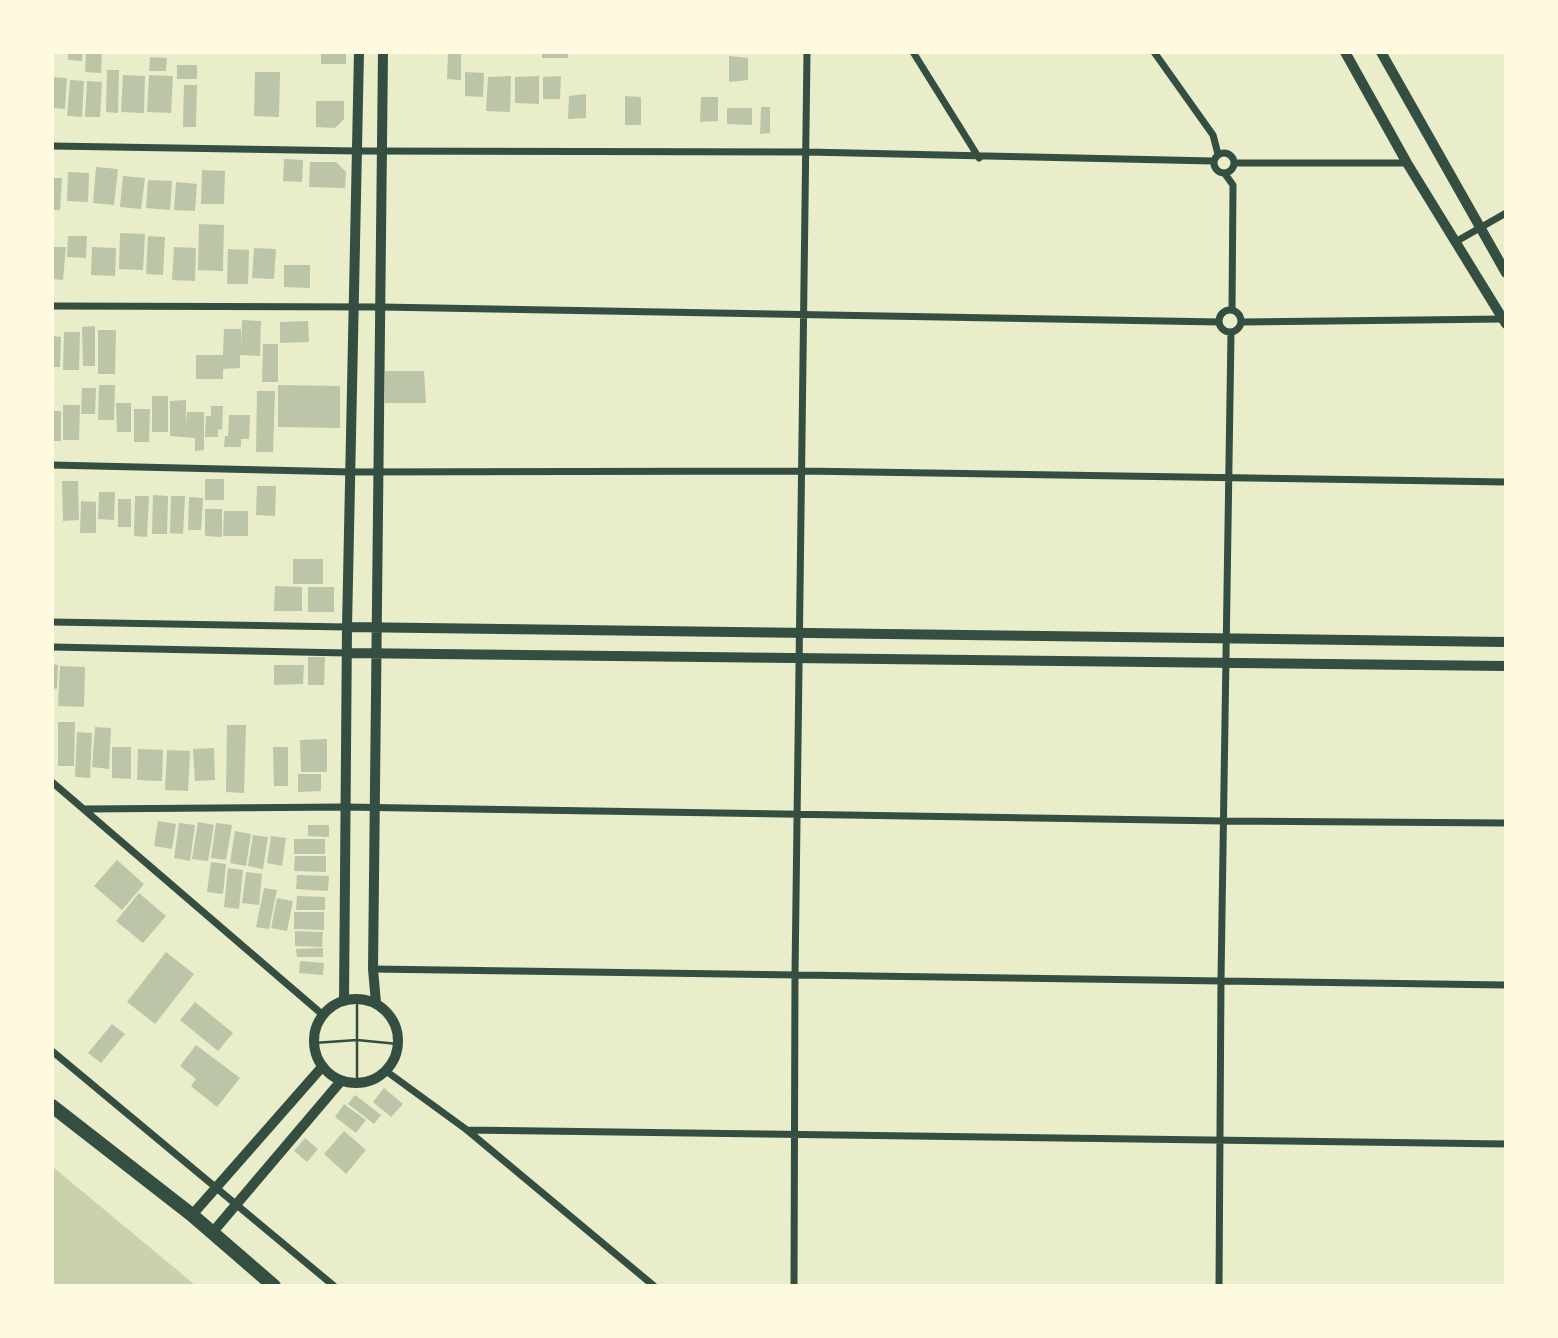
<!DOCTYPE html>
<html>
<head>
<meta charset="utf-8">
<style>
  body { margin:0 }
  #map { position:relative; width:1558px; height:1338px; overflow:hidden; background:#e9edc9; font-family:Literata,serif }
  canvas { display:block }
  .frame { position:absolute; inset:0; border:54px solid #fefae0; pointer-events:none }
</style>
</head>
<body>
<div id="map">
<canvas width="1558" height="1338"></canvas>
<div class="frame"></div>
</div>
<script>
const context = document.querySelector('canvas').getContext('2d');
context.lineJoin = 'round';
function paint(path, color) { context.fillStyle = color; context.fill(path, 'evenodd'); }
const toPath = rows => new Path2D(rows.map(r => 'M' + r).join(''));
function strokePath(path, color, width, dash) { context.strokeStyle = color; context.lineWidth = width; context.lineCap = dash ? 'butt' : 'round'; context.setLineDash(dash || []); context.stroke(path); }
paint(toPath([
  [52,1167,53,1167,195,1285,53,1285]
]), '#cad2ad');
paint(toPath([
  [68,52,83,52,82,61,68,60],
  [86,52,102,52,101,73,85,72],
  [321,52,346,52,346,64,321,64],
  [542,52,568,52,568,58,542,58],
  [448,54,461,54,461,80,447,79],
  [729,56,748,58,748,80,729,82],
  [150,57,167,58,166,71,149,71],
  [177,65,197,65,197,79,177,79],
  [107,70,119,70,118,113,106,112],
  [255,72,280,72,279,117,254,116],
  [465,72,484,73,483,97,465,96],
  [123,75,145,76,144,113,121,112],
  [149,75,173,76,171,113,147,112],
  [511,76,510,112,486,111,488,77],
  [539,76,539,104,515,103,515,77],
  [561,76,560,99,543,99,543,77],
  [52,77,67,78,65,109,52,108],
  [70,80,84,81,82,117,67,116],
  [87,81,102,82,100,117,85,117],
  [184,85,197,85,196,127,183,127],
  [586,94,586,118,568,119,569,96],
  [625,96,641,97,641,125,625,125],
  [701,97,718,97,718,121,700,122],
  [316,101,344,101,344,119,335,128,316,127],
  [761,107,770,107,770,133,760,134],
  [727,108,752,108,752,125,727,124],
  [284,159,303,160,302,182,283,181],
  [310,162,336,162,346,172,345,188,309,187],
  [96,167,118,169,114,205,93,203],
  [202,170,225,171,224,204,201,204],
  [68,172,89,173,88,202,67,201],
  [123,176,145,178,141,209,120,207],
  [52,178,62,178,60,210,52,210],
  [148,180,172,181,170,210,146,208],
  [176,182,197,184,195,211,174,210],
  [199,224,224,225,223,271,198,270],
  [120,233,145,234,143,270,119,269],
  [68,236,87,236,86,258,67,257],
  [148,236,165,237,163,275,146,274],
  [52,247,66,247,63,280,52,279],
  [92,247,116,248,115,276,91,275],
  [174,247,196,248,195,281,172,280],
  [254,248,276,249,274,279,252,278],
  [228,249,249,250,248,284,227,284],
  [284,265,310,265,310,288,284,287],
  [242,320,261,321,260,356,240,355,240,368,223,369,223,379,196,379,196,355,223,355,224,329,241,329,241,352],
  [308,321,309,342,280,343,280,322],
  [95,326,95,366,83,366,82,327],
  [98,330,116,330,115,374,98,374],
  [64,332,80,332,79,370,63,370],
  [52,336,61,337,60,367,52,367],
  [263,344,278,344,278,382,262,382],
  [385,371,424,371,426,403,385,403],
  [99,385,115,385,114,420,98,420],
  [278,385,340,386,340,428,278,427],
  [82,388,96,388,95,414,81,414],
  [257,391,275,391,273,452,256,452],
  [152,396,168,396,168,432,152,432],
  [186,400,186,426,187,412,204,412,204,450,195,451,195,438,170,436,170,401],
  [116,403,131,403,131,432,117,432],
  [63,405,80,405,79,440,63,440],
  [211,406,223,406,222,430,218,429,218,437,205,437,206,416,211,416],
  [134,409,150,409,149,442,134,442],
  [52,411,61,411,61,441,52,441],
  [229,415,250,415,249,439,241,439,241,447,224,447,225,436,228,436],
  [205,479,224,479,224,500,205,500],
  [62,481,78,481,79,520,63,521],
  [257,486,276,486,275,516,256,515],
  [99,492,115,492,114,520,98,519],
  [153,495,168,496,167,534,152,534],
  [135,496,149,496,147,537,134,536],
  [171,496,185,496,183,534,170,533],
  [189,497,203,498,201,530,188,530],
  [118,499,131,499,131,527,118,527],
  [81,501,96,502,96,533,80,533],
  [205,509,222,509,222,537,205,536],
  [224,511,248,511,248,536,223,536],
  [293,559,323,559,323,584,293,584],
  [275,586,302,587,302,611,274,611],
  [308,587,334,587,334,612,308,612],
  [308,657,325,657,324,685,308,685],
  [52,664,58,665,57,689,52,688],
  [274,665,304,665,303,684,274,685],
  [60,666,85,667,84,707,58,706],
  [58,722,75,722,74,766,58,766],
  [227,725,246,725,244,793,226,792],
  [95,727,111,728,109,769,92,767],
  [77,732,92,733,90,778,75,777],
  [327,739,327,772,301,772,300,740],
  [112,747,131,747,131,779,112,778],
  [273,747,288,747,288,786,274,786],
  [214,748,215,780,195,781,193,749],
  [138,749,163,750,162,781,137,780],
  [167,750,190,751,188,791,165,790],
  [298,774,321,774,321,791,298,792],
  [158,821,176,824,172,849,154,846],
  [198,822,214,825,208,861,192,859],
  [179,823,195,825,190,861,174,858],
  [216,823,232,825,226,860,211,858],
  [308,825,329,825,329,837,308,836],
  [235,831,251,834,246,866,230,863],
  [253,835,268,837,263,869,248,866],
  [271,836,286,838,282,866,267,863],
  [294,839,325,839,325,854,294,854],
  [295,856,326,856,326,872,294,871],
  [117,860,144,884,122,910,94,886],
  [211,862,226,864,223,894,207,892],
  [228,868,243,870,239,909,224,907],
  [246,872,262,874,259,905,242,903],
  [297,875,329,876,328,891,296,889],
  [264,888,277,890,269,929,256,927],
  [139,893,166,916,143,943,116,921],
  [297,896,325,897,325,910,296,910],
  [277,898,293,901,287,931,271,928],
  [294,912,324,912,324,930,294,929],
  [295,931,323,932,322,947,295,946],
  [323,948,323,957,297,957,296,949],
  [166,952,194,974,155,1024,127,1002],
  [300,961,324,963,323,975,299,973],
  [195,1002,233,1033,218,1051,180,1020],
  [112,1024,125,1034,101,1063,88,1053],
  [196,1045,240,1078,217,1107,191,1086,196,1079,180,1066],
  [384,1088,403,1104,391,1117,373,1102],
  [355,1095,381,1115,374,1124,348,1104],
  [344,1104,366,1120,356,1133,335,1117],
  [344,1131,366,1150,346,1174,324,1154],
  [305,1138,318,1149,307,1162,294,1151]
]), '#bcc5a7');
strokePath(toPath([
  [357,1005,357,1040,398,1044],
  [314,1043,357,1040,357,1084]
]), '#344e41', 2.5);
strokePath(toPath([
  [913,52,979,158],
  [1154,52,1213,135,1218,154],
  [52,146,357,151,807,152,1213,161],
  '1214 163a10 10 0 1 1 20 0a10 10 0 1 1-20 0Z',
  [1234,163,1407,163],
  [1225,174,1233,185,1232,310],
  [1457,241,1506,213],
  [52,306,381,307,1219,322],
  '1219 321a11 11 0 1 1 22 0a11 11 0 1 1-22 0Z',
  [1242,322,1503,319],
  [52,465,351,472,802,471,1506,482],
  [52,622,347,627],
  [52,647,347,653],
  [52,782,323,1015],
  [86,809,344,807,1223,821,1506,823],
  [373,969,1506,985],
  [52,1051,334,1286],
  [386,1071,467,1130,654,1286],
  [467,1130,1506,1144],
  [794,1286,795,974,807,52],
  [1219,1286,1221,979,1231,333]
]), '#344e41', 7);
strokePath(toPath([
  [1345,52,1407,163,1506,324],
  [1381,52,1506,273],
  [347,627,1506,642],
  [347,653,1506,666],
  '314 1041a42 42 0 1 1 84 0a42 42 0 1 1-84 0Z',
  [344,1001,347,627,359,52],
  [376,1003,373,969,383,52],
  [192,1215,322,1067],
  [212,1233,341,1081]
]), '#344e41', 10);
strokePath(toPath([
  [52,1106,192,1215,274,1286]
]), '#344e41', 14);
</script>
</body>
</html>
